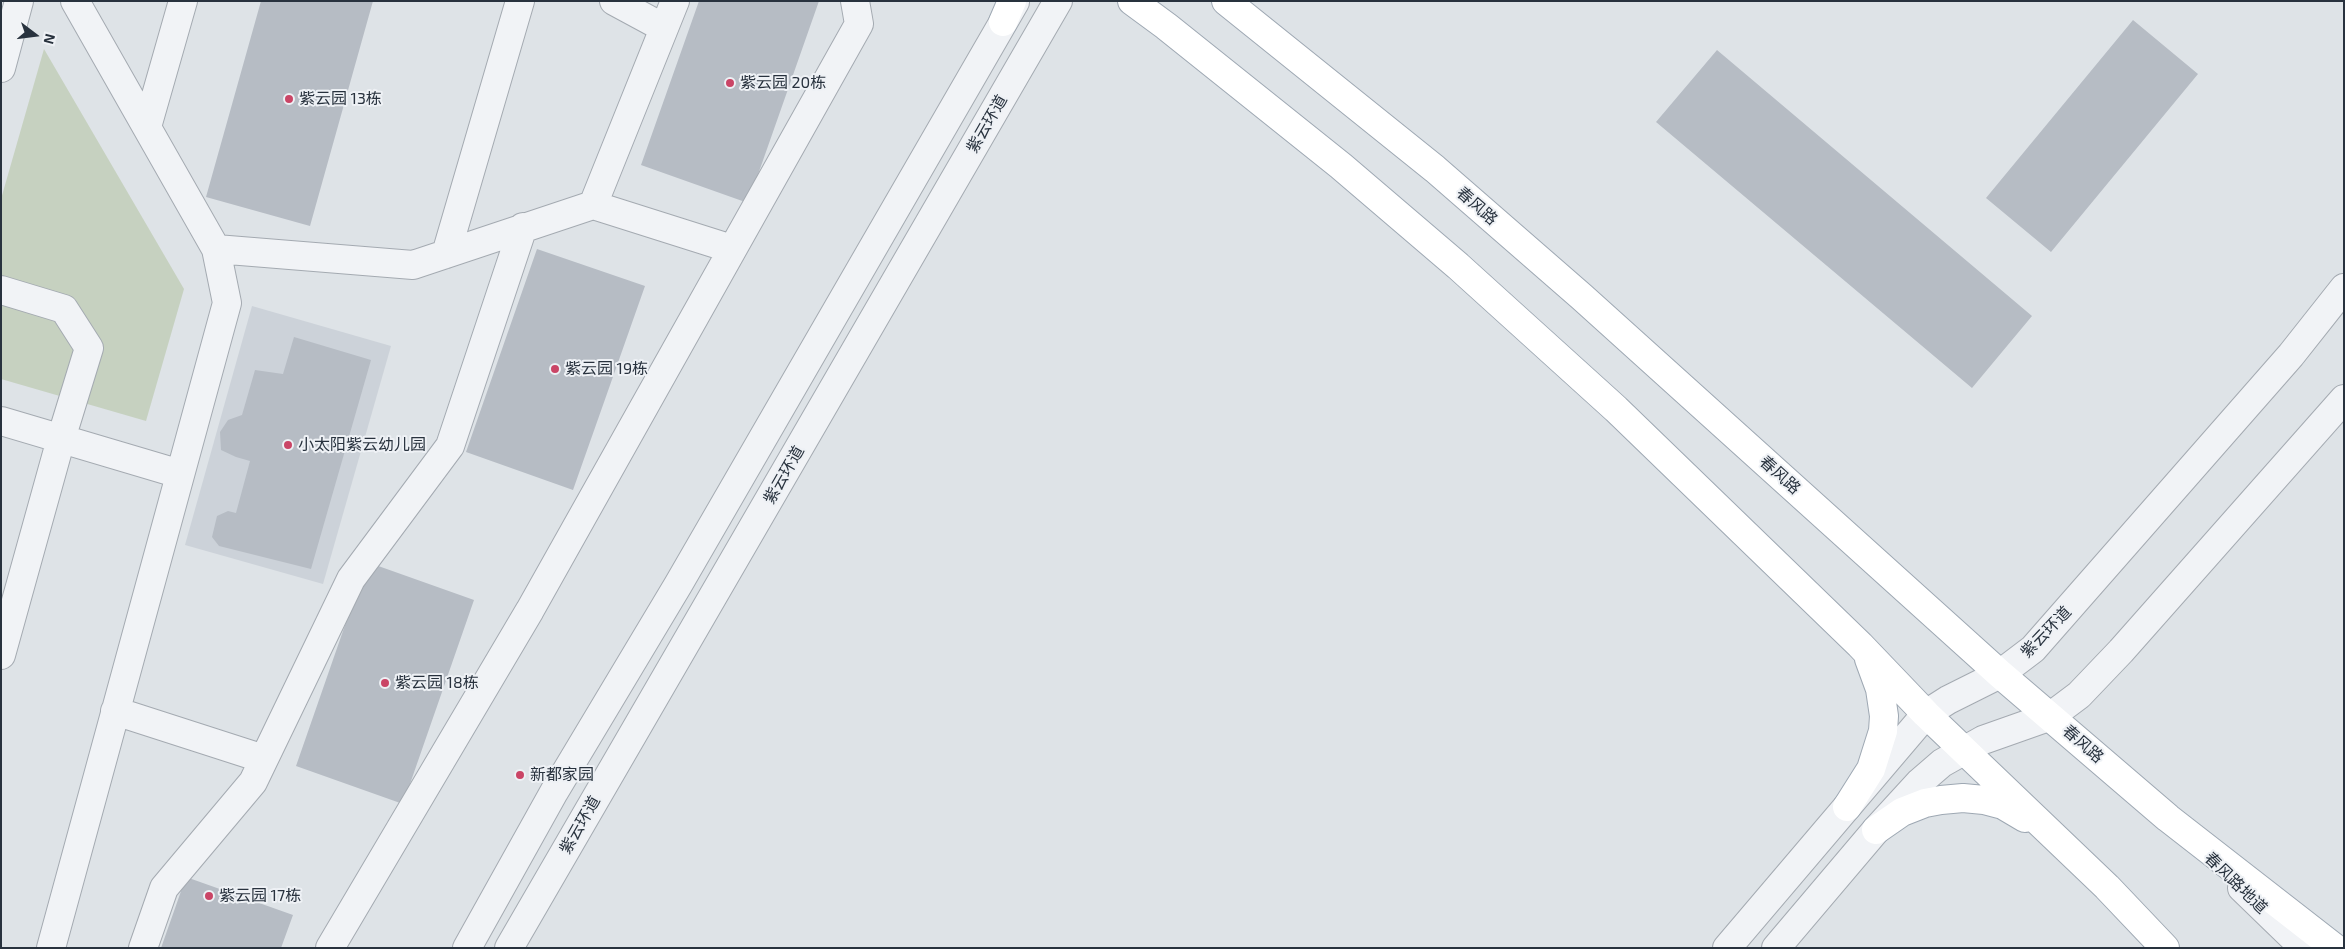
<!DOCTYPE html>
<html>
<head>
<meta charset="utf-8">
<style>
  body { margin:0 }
  #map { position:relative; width:2345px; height:949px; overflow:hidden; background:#dee3e7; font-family:"Exo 2",sans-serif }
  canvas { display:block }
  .frame { position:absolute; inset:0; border:2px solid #28323e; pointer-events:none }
  .north { position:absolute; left:10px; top:10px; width:50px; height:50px; -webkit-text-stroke:4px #eef1f5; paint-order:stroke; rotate:105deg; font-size:14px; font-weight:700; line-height:20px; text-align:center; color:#28323e }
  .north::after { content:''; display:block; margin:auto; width:18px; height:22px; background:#28323e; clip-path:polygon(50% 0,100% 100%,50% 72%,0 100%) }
</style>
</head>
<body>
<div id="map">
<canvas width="2345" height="949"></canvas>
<div class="frame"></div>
<div class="north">N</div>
</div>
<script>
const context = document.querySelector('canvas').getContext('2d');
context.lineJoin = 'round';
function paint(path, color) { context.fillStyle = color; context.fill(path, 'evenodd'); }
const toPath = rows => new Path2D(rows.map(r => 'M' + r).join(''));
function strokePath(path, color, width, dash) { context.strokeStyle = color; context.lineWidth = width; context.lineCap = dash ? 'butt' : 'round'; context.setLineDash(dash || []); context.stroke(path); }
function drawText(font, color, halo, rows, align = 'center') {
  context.font = font + ' "Exo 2","Noto Sans SC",sans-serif'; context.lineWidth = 4; context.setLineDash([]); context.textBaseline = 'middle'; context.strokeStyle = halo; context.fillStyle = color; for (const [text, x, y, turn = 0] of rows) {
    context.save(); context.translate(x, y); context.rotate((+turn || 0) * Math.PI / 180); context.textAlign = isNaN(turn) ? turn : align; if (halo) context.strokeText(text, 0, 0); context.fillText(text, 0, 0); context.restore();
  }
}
paint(toPath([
  [252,306,391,346,323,584,185,545]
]), '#ccd2d9');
paint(toPath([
  [44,49,184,289,146,421,1,379,1,199]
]), '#c6d1c0');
paint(toPath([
  [261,1,373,1,310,226,206,197],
  [699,1,819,1,748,203,641,165],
  [2133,20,2198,74,2051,252,1986,198],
  [1717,50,2032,316,1972,388,1656,122],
  [537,249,645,286,573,490,466,452],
  [294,337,371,360,311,569,219,546,212,537,217,516,228,511,236,513,250,461,236,457,221,450,220,432,228,420,242,415,255,370,283,374],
  [367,562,474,600,403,804,296,766],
  [186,877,293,915,281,948,161,948]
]), '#b6bcc4');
const minor = toPath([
  [614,1,664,28],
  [1,68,19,1],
  [147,127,183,1],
  [593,205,732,249],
  [216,249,413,265,593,205,675,1],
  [446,254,520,1],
  [1,290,64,309,89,348,61,439,1,655],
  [1,421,180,474],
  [115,711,264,759],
  [2242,888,2304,948],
  [51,948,227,303,216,249,75,1],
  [143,948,164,888,253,782,351,579,450,446,523,227],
  [330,948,530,610,859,24,855,1],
  [467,948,554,792,678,585,1015,2],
  [509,948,1058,1],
  [1727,948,1926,714,1948,700,2000,674,2033,649,2291,355,2344,288],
  [1776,948,1876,830,1920,782,1942,763,1983,740,2051,716,2079,695,2121,651,2344,399]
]);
const major = toPath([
  [1132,1,1166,26,1341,166,1458,266,1616,409,1860,645,1926,714,2107,887,2165,948],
  [1226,1,1435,169,1582,297,2000,674,2168,818,2335,948],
  [1003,22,1012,1],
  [1847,807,1871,769,1883,731,1884,716,1880,689,1869,659],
  [1876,830,1902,812,1925,803,1941,800,1963,798,1984,800,2003,805,2025,818]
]);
strokePath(minor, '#a4aab1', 30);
strokePath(major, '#9ea8b3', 30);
strokePath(minor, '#f1f3f6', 28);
strokePath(major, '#fff', 28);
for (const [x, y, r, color] of [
  [730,83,5,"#ca4566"],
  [289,99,5,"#ca4566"],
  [555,369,5,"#ca4566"],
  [288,445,5,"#ca4566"],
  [385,683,5,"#ca4566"],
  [520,775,5,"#ca4566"],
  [209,896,5,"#ca4566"]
]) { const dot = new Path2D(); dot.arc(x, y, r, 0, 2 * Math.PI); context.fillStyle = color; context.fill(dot); strokePath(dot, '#eef1f5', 2); }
drawText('16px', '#28323e', '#eef1f5', [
  ["紫云园 20栋",740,83],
  ["紫云园 13栋",299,99],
  ["紫云园 19栋",565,369],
  ["小太阳紫云幼儿园",298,445],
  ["紫云园 18栋",395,683],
  ["新都家园",530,775],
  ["紫云园 17栋",219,896]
], 'left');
drawText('16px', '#28323e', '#eef1f5', [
  ["紫云环道",987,124,-60],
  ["春风路",1477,206,41],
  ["紫云环道",784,475,-60],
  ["春风路",1780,475,42],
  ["紫云环道",2046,632,-46],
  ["春风路",2083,744,41],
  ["紫云环道",580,825,-60],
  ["春风路地道",2236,883,44]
]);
</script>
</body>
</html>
